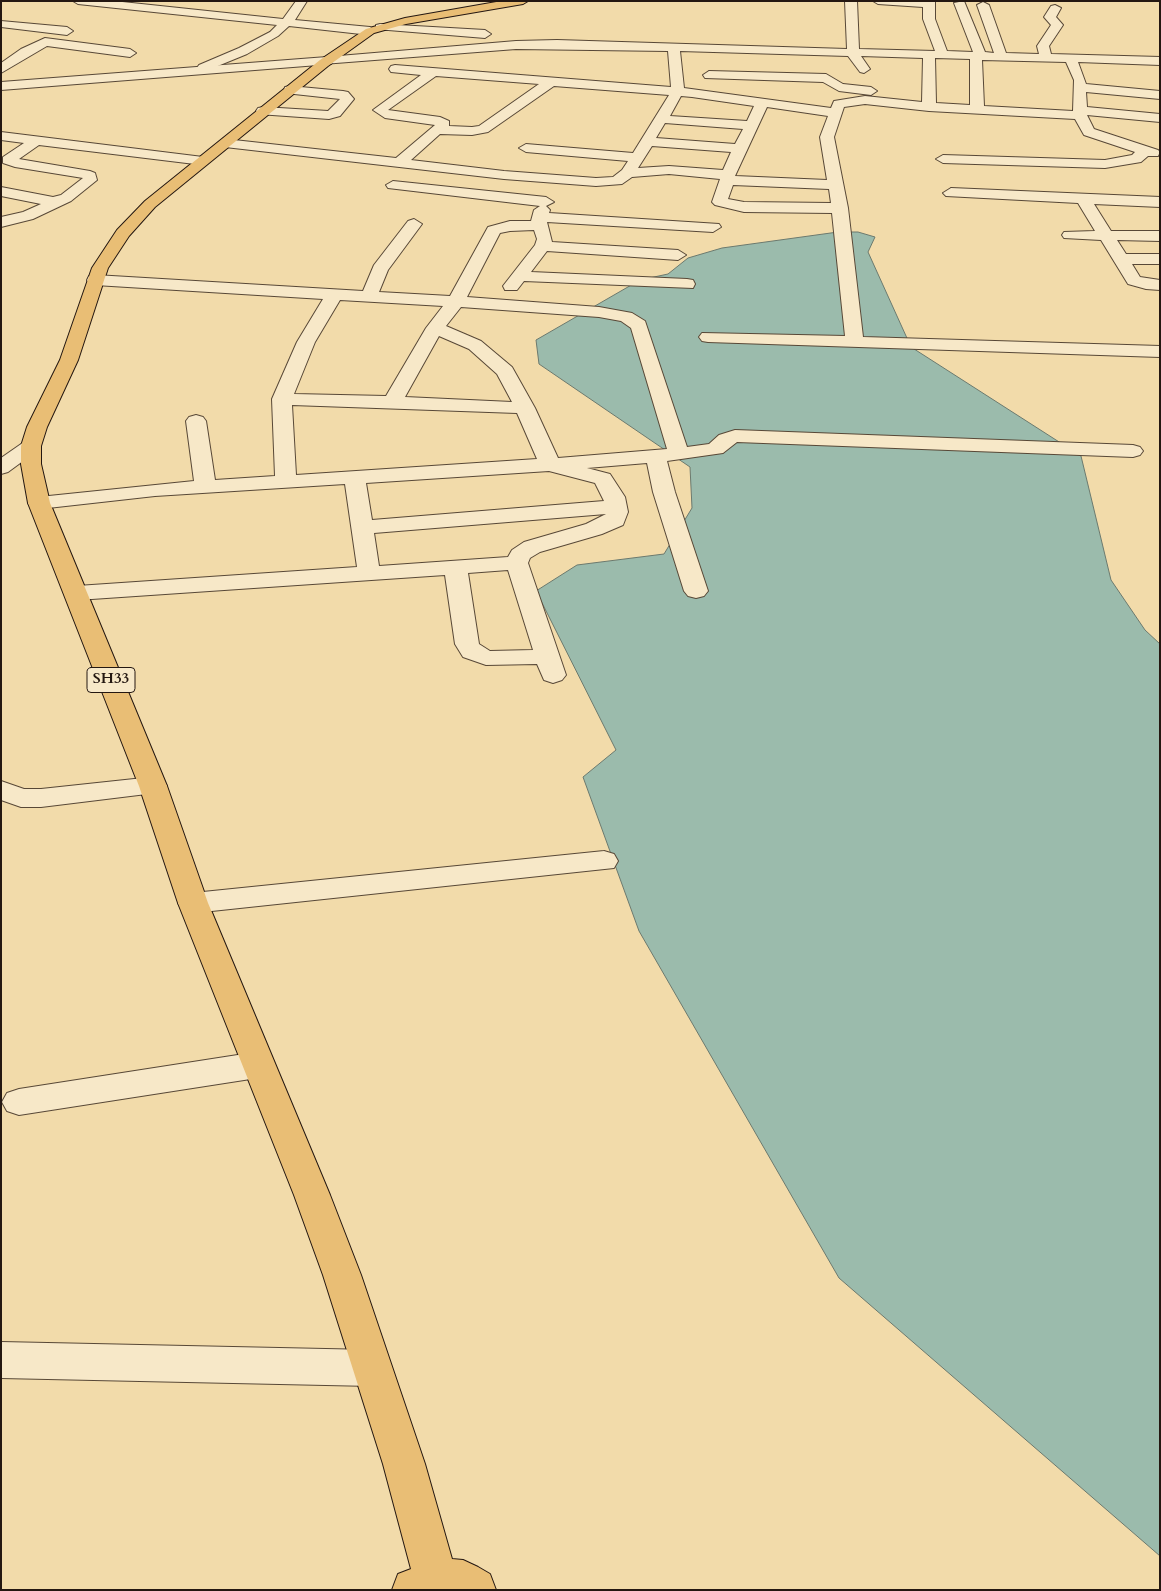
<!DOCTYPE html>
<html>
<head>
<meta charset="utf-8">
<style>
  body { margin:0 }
  #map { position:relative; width:1161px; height:1591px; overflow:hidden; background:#f2dbaa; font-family:Cardo,serif }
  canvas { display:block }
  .frame { position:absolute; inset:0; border:2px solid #241711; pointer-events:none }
</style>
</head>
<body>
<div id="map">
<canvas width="1161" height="1591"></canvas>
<div class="frame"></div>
</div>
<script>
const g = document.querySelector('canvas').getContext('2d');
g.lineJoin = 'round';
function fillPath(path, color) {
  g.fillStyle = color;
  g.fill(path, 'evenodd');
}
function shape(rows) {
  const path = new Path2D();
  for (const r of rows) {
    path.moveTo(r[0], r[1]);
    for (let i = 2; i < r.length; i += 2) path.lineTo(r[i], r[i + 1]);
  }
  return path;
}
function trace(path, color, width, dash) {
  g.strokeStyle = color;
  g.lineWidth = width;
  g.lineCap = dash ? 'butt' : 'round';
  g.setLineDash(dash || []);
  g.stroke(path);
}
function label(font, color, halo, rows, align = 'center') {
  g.font = font + ' Cardo,serif';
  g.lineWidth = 4;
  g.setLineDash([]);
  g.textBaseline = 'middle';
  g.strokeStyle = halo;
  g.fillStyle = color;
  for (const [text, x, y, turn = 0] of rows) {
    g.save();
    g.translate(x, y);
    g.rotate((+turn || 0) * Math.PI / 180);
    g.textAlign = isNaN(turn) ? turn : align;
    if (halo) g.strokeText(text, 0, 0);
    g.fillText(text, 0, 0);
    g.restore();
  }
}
const water = shape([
  [838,232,858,232,875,237,868,252,911,347,1081,456,1111,580,1145,630,1160,644,1160,1556,839,1278,639,931,583,777,616,750,536,591,577,565,664,554,692,508,690,467,539,364,536,340,640,280,668,274,688,258,722,248,838,232]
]);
fillPath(water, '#9bbbac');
trace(water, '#6b796e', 1);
const minor = shape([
  [73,1,113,1,283,19,296,1,307,1,295,20,370,27,376,31,370,35,289,26,278,36,247,54,203,72,199,71,197,68,199,65,239,48,270,32,277,25,78,4,73,1],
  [845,1,857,1,859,49,935,51,923,19,923,7,878,4,873,1,935,1,935,19,947,51,973,52,954,3,964,1,985,52,994,53,977,5,983,2,989,5,1006,53,1039,54,1037,46,1051,25,1044,17,1051,6,1055,5,1061,8,1056,17,1063,25,1049,46,1051,54,1160,57,1160,65,1078,62,1086,84,1160,91,1160,99,1086,92,1087,107,1160,114,1160,122,1087,115,1094,129,1158,150,1160,152,1158,156,1148,156,1141,162,1105,168,943,163,936,159,943,155,1105,160,1132,155,1135,152,1084,135,1075,119,929,111,865,104,844,107,834,137,848,208,863,337,1160,346,1160,357,708,342,702,341,699,337,702,333,845,336,832,213,744,212,715,205,712,202,720,179,669,174,632,177,622,184,596,186,504,179,225,147,218,143,225,139,396,158,435,125,385,118,373,110,421,75,391,72,389,69,391,66,395,65,671,87,668,51,516,49,323,64,321,61,323,58,327,57,516,41,557,40,847,49,845,1],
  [680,51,848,56,860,72,864,73,870,69,861,56,923,58,922,102,865,96,834,101,831,108,684,88,680,51],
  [935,58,970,59,970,105,936,103,935,58],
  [982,60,1066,62,1074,80,1073,111,984,106,982,60],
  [436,76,539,84,479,126,472,127,449,126,449,121,440,117,388,110,436,76],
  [554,86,669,95,633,153,526,144,519,148,526,152,628,161,622,170,613,177,596,178,504,171,411,160,440,134,472,135,488,132,554,86],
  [681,96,692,97,754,106,747,121,670,116,681,96],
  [767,107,828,116,820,137,827,180,735,176,767,107],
  [665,123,743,129,735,144,656,138,665,123],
  [652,146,731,152,723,170,669,166,638,168,652,146],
  [733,185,829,189,831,203,744,202,728,199,733,185],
  [1,21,67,27,73,31,67,35,1,27,1,21],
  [380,24,485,30,491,34,485,38,376,29,376,25,380,24],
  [45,38,130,49,136,53,130,57,47,46,1,73,1,63,21,49,45,38],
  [709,71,826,74,843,84,871,87,877,91,871,95,839,91,823,82,705,78,703,75,709,71],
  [290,86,343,91,348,92,354,99,340,116,329,119,258,114,256,111,258,108,263,107,328,111,340,99,285,93,284,90,285,87,290,86],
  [1,132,203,157,210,161,203,165,39,145,19,159,90,171,95,173,97,180,71,201,33,219,1,227,1,217,23,212,41,204,1,196,1,187,53,197,61,195,83,178,15,167,3,163,3,157,24,143,1,140,1,132],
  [393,181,546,197,554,202,546,206,550,210,549,213,719,224,721,227,713,232,547,222,552,242,678,250,686,255,678,260,547,251,531,272,687,279,693,280,695,284,693,288,524,281,517,290,505,290,503,286,535,245,537,239,534,230,510,231,500,233,467,297,599,307,632,313,645,321,687,447,709,444,719,435,735,430,1133,445,1140,447,1143,451,1140,455,1133,457,737,442,723,453,667,461,675,492,708,591,704,596,696,598,688,596,684,591,653,492,647,463,587,468,610,474,625,497,628,512,623,525,602,534,540,552,530,558,528,563,566,675,562,680,553,683,544,680,537,664,486,665,463,657,455,644,445,575,77,600,69,598,65,593,69,588,77,586,357,567,345,484,155,496,39,509,31,508,28,503,31,498,39,497,194,481,186,421,189,417,196,415,203,417,206,421,215,480,275,476,272,399,297,342,323,299,95,285,89,284,87,280,89,276,95,275,363,291,374,265,408,221,414,219,422,224,388,270,379,292,450,296,488,227,510,221,531,221,534,210,540,206,388,188,386,185,393,181],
  [340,300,443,306,426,328,386,396,294,394,315,342,340,300],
  [461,307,599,317,621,321,631,328,667,449,558,458,535,408,512,367,481,341,446,326,461,307],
  [439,336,469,349,497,374,512,402,405,397,439,336],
  [292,405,517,413,537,459,296,475,292,405],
  [549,471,595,483,604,501,372,520,366,483,549,471],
  [606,514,586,524,524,542,512,550,508,557,379,566,374,533,606,514],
  [508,570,533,650,490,651,479,644,468,573,508,570],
  [951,188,1160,197,1160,207,1094,204,1111,231,1160,231,1160,241,1117,240,1126,254,1160,254,1160,264,1132,264,1140,277,1160,280,1160,290,1146,289,1128,284,1101,240,1064,238,1062,235,1064,232,1095,231,1078,203,946,196,943,193,951,188],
  [31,440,38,442,41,446,38,450,8,472,1,474,1,458,24,442,31,440],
  [153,777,163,780,167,786,163,792,41,807,21,807,1,800,1,781,24,789,41,789,153,777],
  [604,851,614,854,618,861,614,868,193,913,182,910,178,903,182,896,193,893,604,851],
  [257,1052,269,1056,274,1065,269,1074,257,1078,19,1115,7,1111,2,1102,7,1093,19,1089,257,1052],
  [1,1342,372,1350,386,1355,392,1368,386,1381,372,1386,1,1378,1,1342]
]);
const tertiary = shape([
  [327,57,331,58,333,61,331,64,1,90,1,82,327,57]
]);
const primary = shape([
  [502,1,528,1,523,4,406,24,374,33,328,66,155,207,129,236,108,268,78,360,47,427,41,446,41,464,50,503,167,786,208,903,330,1195,361,1275,425,1464,452,1559,463,1560,478,1567,490,1574,496,1590,392,1590,398,1574,411,1569,383,1464,323,1275,294,1195,178,903,139,786,28,503,21,464,21,446,27,427,60,360,92,268,117,230,145,201,320,60,366,29,405,18,502,1]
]);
trace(minor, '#584837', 2);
trace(tertiary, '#584837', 2);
trace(primary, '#241711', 2);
fillPath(minor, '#f7e8c8');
fillPath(tertiary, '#f7e8c8');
fillPath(primary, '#e9be75');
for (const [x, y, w] of [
  [111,680,48]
]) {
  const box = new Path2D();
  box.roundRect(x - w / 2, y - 12.5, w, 25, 4);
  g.fillStyle = '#f7e8c8';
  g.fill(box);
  trace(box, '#241711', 1);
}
label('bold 15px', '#241711', null, [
  ["SH33",111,680]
]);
</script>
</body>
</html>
